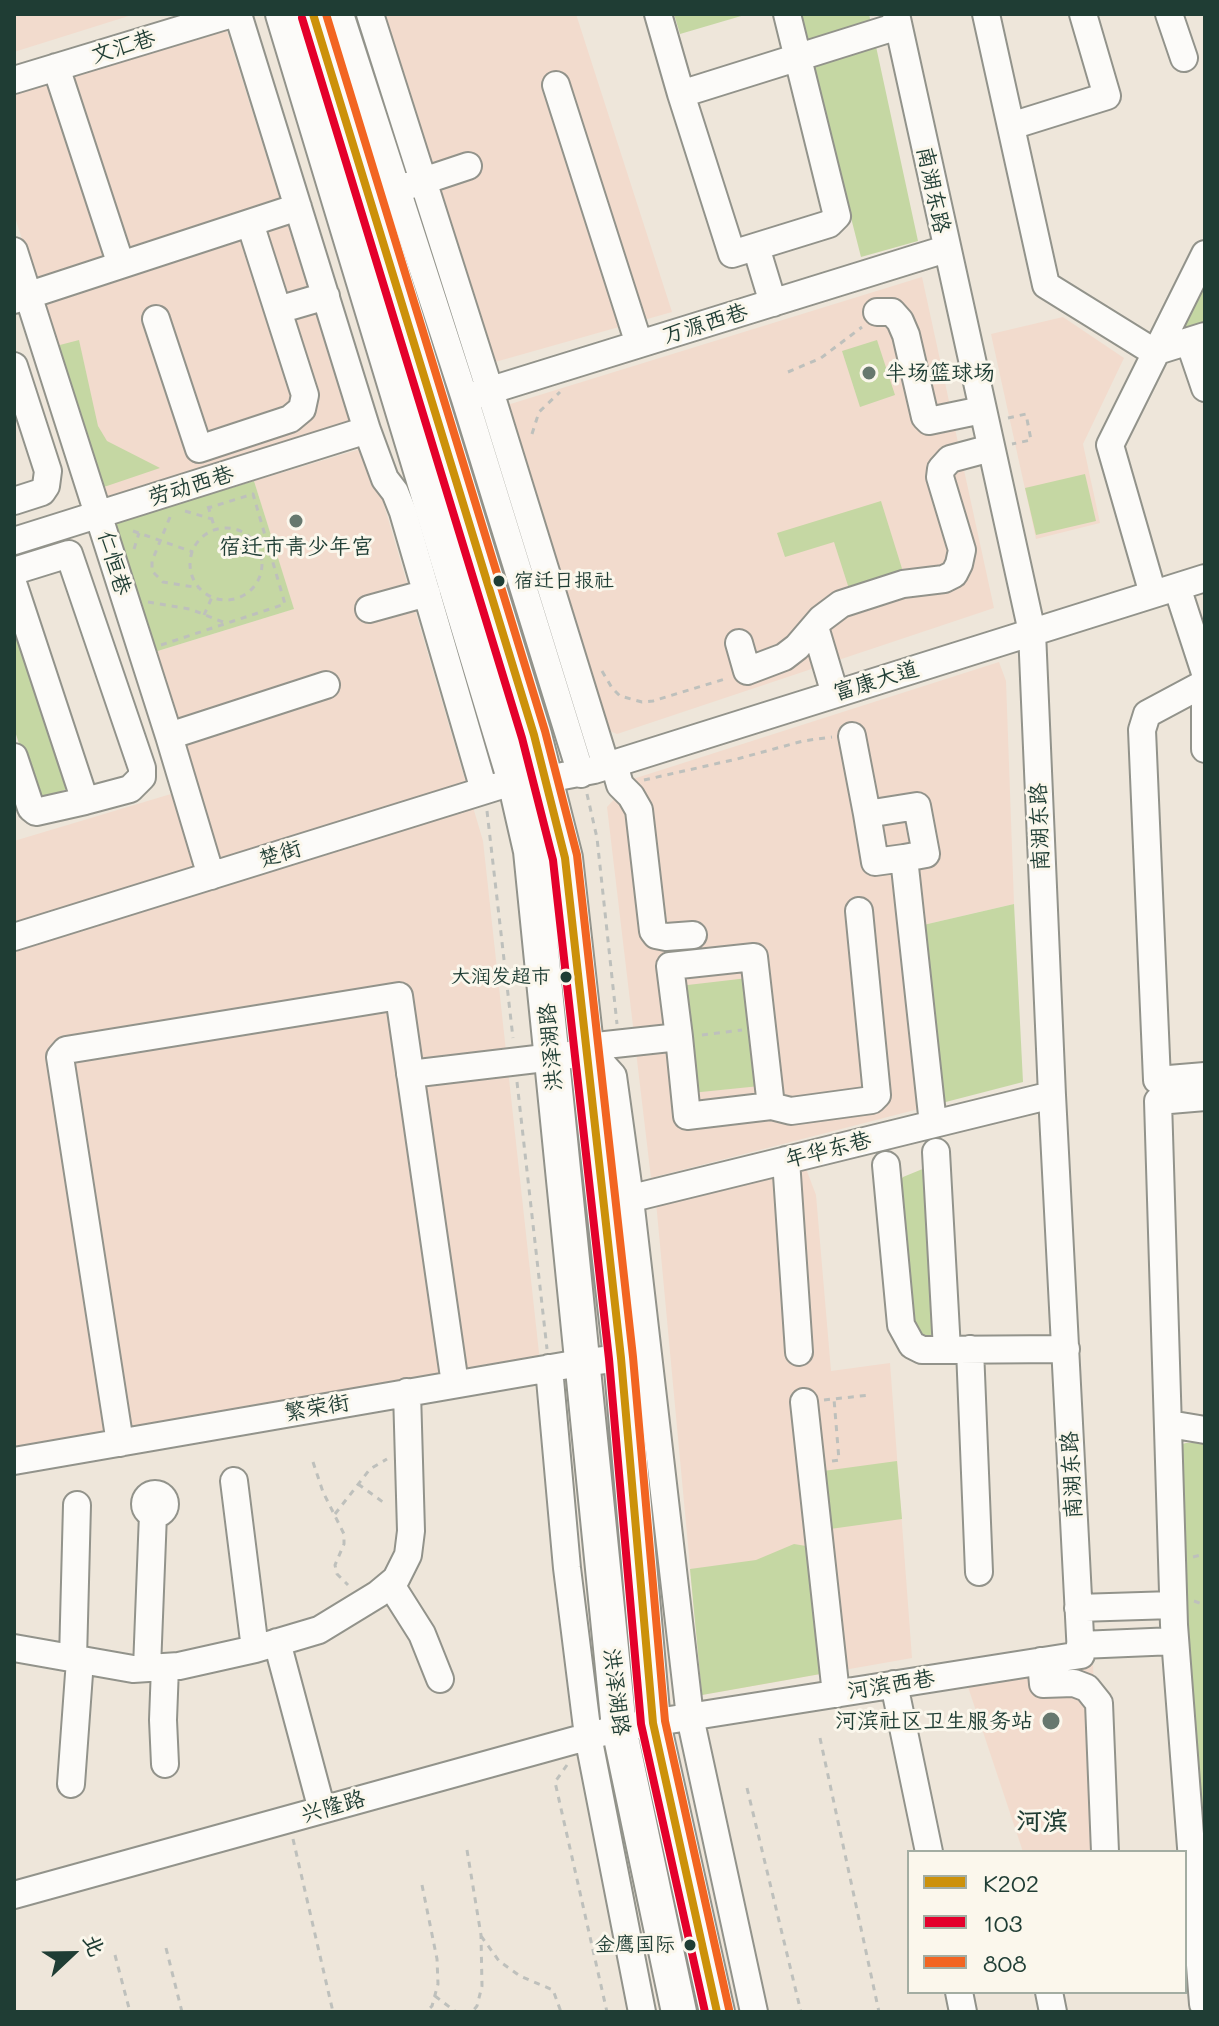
<!DOCTYPE html>
<html>
<head>
<meta charset="utf-8">
<style>
  body { margin:0 }
  #map { position:relative; width:1219px; height:2026px; overflow:hidden; background:#eee6da; font-family:Mali,"LXGW WenKai TC",sans-serif }
  canvas { display:block }
  .frame { position:absolute; inset:0; border:16px solid #1f3d34; pointer-events:none }
  .legend { position:absolute; left:907px; top:1850px; width:280px; height:144px; box-sizing:border-box; background:#fbf7ec; border:2px solid #a3ada2; margin:0; padding:10px 14px; list-style:none; font-size:24px; color:#1f3d34 }
  .legend li { display:flex; align-items:center; gap:16px; height:40px }
  .legend b { width:40px; border:2px solid #a3ada2 }
  .north { position:absolute; left:32px; top:1914px; width:80px; height:80px; -webkit-text-stroke:6px #fbf7ec; paint-order:stroke; rotate:68deg; font-size:22px; font-weight:700; line-height:32px; text-align:center; color:#1f3d34 }
  .north::after { content:''; display:block; margin:auto; width:28px; height:36px; background:#1f3d34; clip-path:polygon(50% 0,100% 100%,50% 72%,0 100%) }
</style>
</head>
<body>
<div id="map">
<canvas width="1219" height="2026"></canvas>
<div class="frame"></div>
<ul class="legend">
<li><b style="height:10px;background:#cc910a"></b>K202</li>
<li><b style="height:10px;background:#e4002b"></b>103</li>
<li><b style="height:10px;background:#f26522"></b>808</li>
</ul>
<div class="north">北</div>
</div>
<script>
const g = document.querySelector('canvas').getContext('2d');
g.lineJoin = 'round';
function fillPath(path, color) {
  g.fillStyle = color;
  g.fill(path, 'evenodd');
}
function shape(rows) {
  const path = new Path2D();
  for (const r of rows) {
    if (r.length === 3) {
      path.moveTo(r[0] + r[2], r[1]);
      path.arc(r[0], r[1], r[2], 0, 2 * Math.PI);
      continue;
    }
    path.moveTo(r[0], r[1]);
    for (let i = 2; i < r.length; i += 2) path.lineTo(r[i], r[i + 1]);
  }
  return path;
}
function trace(path, color, width, dash) {
  g.strokeStyle = color;
  g.lineWidth = width;
  g.lineCap = dash ? 'butt' : 'round';
  g.setLineDash(dash || []);
  g.stroke(path);
}
function label(font, color, halo, rows, align = 'center') {
  g.font = font + ' Mali,"LXGW WenKai TC",sans-serif';
  g.lineWidth = 6;
  g.setLineDash([]);
  g.textBaseline = 'middle';
  g.strokeStyle = halo;
  g.fillStyle = color;
  for (const [text, x, y, turn = 0] of rows) {
    g.save();
    g.translate(x, y);
    g.rotate((+turn || 0) * Math.PI / 180);
    g.textAlign = isNaN(turn) ? turn : align;
    if (halo) g.strokeText(text, 0, 0);
    g.fillText(text, 0, 0);
    g.restore();
  }
}
fillPath(shape([
  [14,14,135,14,14,52],
  [376,14,576,14,672,312,488,364],
  [225,25,350,422,105,500,14,214,14,89],
  [922,277,994,608,617,734,587,721,491,410],
  [1063,317,1124,358,1083,444,1100,523,1036,539,991,334],
  [367,447,483,841,540,1362,14,1456,14,841,191,788,148,654,293,609,254,481],
  [999,662,1006,681,1014,904,919,926,938,1104,651,1178,607,807,633,779],
  [805,1166,816,1195,831,1371,890,1363,912,1658,702,1695,656,1202],
  [1093,1665,1101,1852,1023,1852,968,1687]
]), '#f2dbcd');
fillPath(shape([
  [674,14,748,14,680,34],
  [799,14,869,14,918,241,861,257],
  [1205,286,1205,330,1187,332,1185,325],
  [79,340,98,426,107,441,160,468,101,488,56,346],
  [877,340,895,395,860,407,842,351],
  [1085,474,1096,521,1036,535,1025,488],
  [254,481,294,609,148,654,108,525],
  [881,501,904,575,850,592,834,542,785,557,777,533],
  [14,609,71,787,42,800,35,794,14,728],
  [1014,904,1023,1082,938,1104,919,926],
  [748,978,760,1086,691,1093,679,986],
  [925,1168,937,1333,927,1339,914,1335,897,1185,903,1177],
  [1186,1443,1205,1443,1205,1809,1198,1809,1179,1445],
  [897,1461,902,1519,823,1530,816,1472],
  [794,1544,806,1546,814,1553,826,1673,702,1695,690,1569,756,1560]
]), '#c5d7a3');
const minor = shape([
  [238,14,367,430,385,479,395,492,403,512,484,790],
  [340,14,465,399,581,774],
  [370,14,490,391,606,766],
  [658,14,681,94,898,26],
  [986,14,1046,285,1154,352,1205,336],
  [1169,14,1184,58],
  [56,67,121,265],
  [14,80,232,14],
  [556,85,639,344],
  [681,94,732,254,829,224,837,216,787,14],
  [1011,126,1107,96,1083,14],
  [408,186,468,166],
  [756,247,773,303],
  [14,251,169,736,211,876],
  [14,300,298,207],
  [278,310,326,296],
  [877,312,892,312,900,321,906,335,925,417,929,421,982,410],
  [156,319,199,449,290,419,302,409,305,395,250,223],
  [1189,341,1205,388],
  [14,366,48,471,46,486,42,492,14,501],
  [475,395,946,249],
  [14,541,367,430],
  [14,571,69,554,142,768,142,777,130,789,85,801],
  [14,586,85,801,36,812,31,808,14,757],
  [1177,587,1205,673],
  [1153,594,1110,445,1205,254],
  [369,609,427,593],
  [815,627,835,694],
  [739,643,747,671,784,657,797,647,821,619,841,604,903,584,944,579,954,574,959,564,962,550,940,477,941,469,950,459,991,448],
  [1205,683,1147,714,1142,730,1157,1080,1205,1076],
  [1205,704,1205,749],
  [169,736,326,685],
  [852,736,867,814],
  [614,764,620,785,631,796,639,810,653,931,656,935,666,937,693,935],
  [904,858,875,862,867,814,917,806,926,854,904,858,933,1124],
  [14,937,515,781,547,779,594,770,1205,578],
  [587,1047,613,1076,630,1199,690,1717,754,2012],
  [587,1047,679,1037,670,966,754,957,771,1106,687,1116,679,1037],
  [410,1074,587,1053],
  [1205,1097,1158,1101,1174,1625,1203,2004,1205,2005],
  [771,1106,791,1111,872,1100,877,1095,859,911],
  [936,1152,947,1350],
  [786,1160,799,1352],
  [886,1165,901,1325,912,1345,922,1350,1066,1349],
  [616,1202,1052,1095],
  [970,1349,979,1572],
  [549,1368,567,1568,588,1736,642,2012],
  [804,1402,836,1694],
  [1169,1424,1205,1430],
  [120,1443,60,1057,66,1050,399,996,455,1384],
  [14,1461,580,1363,621,1358],
  [234,1481,255,1649],
  [155,1504,10],
  [391,1585,422,1634,440,1679],
  [1078,1608,1173,1605],
  [277,1642,322,1810],
  [1080,1645,1175,1641],
  [14,1648,133,1669,179,1666,255,1649,319,1630,378,1594,396,1579,408,1555,411,1531,407,1392],
  [73,1659,77,1505],
  [1041,1661,1043,1684,1074,1683,1087,1688,1099,1703,1105,1852],
  [165,1667,163,1720,165,1764],
  [147,1668,153,1514],
  [894,1684,929,1852],
  [71,1784,80,1660],
  [14,1895,619,1728,1081,1655,1052,1095,1032,632,896,14],
  [959,1992,963,2012],
  [1049,1992,1053,2012]
]);
const major = shape([
  [283,14,515,781,531,851,619,1728,679,2012],
  [313,14,534,735,565,858,621,1358,653,1723,717,2012]
]);
trace(minor, '#92938b', 30);
trace(major, '#92938b', 38);
trace(shape([
  [788,372,821,358,862,327],
  [1008,418,1026,414,1031,440,1012,444],
  [532,434,539,412,560,392],
  [208,506,215,529],
  [185,511,212,519],
  [170,517,152,561,152,571,163,582,200,588],
  [226,564,36],
  [133,531,193,552],
  [134,549,139,533],
  [148,602,190,609,228,624],
  [204,615,212,597],
  [161,645,285,604,253,494,208,508],
  [602,671,612,688,620,696,642,702,653,701,728,678],
  [644,780,737,759,803,741,832,737],
  [587,794,597,838,617,1024],
  [487,811,513,1038],
  [702,1035,742,1030],
  [517,1082,547,1349],
  [824,1400,870,1395],
  [832,1461,839,1460,834,1399],
  [313,1462,323,1492,344,1534,344,1544,335,1565,337,1574,348,1585],
  [358,1484,387,1505],
  [335,1514,370,1469,387,1459],
  [1193,1557,1205,1554],
  [1194,1601,1205,1605],
  [820,1738,879,2012],
  [567,1765,555,1782,607,2012],
  [747,1788,801,2012],
  [293,1839,333,2012],
  [467,1850,481,1935,482,1986,477,2006,472,2012],
  [422,1885,437,1959,438,1984,432,2006,426,2012],
  [481,1936,499,1961,520,1976,553,1990,561,2012],
  [166,1948,182,2012],
  [115,1955,130,2012],
  [435,1996,456,2012]
]), '#bec0bc', 3, [6, 6]);
trace(minor, '#fcfbf9', 26);
trace(major, '#fcfbf9', 34);
trace(shape([
  [313,14,534,735,565,858,621,1358,653,1723,717,2012]
]), '#cc910a', 8);
trace(shape([
  [302,18,522,738,553,860,609,1359,641,1724,705,2012]
]), '#e4002b', 8);
trace(shape([
  [326,14,545,731,577,855,633,1357,665,1721,729,2009]
]), '#f26522', 8);
for (const [x, y, r, color] of [
  [869,373,8,"#67786e"],
  [296,521,8,"#67786e"],
  [499,581,7,"#1f3d34"],
  [566,977,7,"#1f3d34"],
  [1051,1721,10,"#67786e"],
  [690,1945,7,"#1f3d34"]
]) {
  const dot = new Path2D();
  dot.arc(x, y, r, 0, 2 * Math.PI);
  g.fillStyle = color;
  g.fill(dot);
  trace(dot, '#fbf7ec', 3);
}
label('20px', '#1f3d34', '#fbf7ec', [
  ["宿迁日报社",514,581,"left"],
  ["大润发超市",551,977],
  ["金鹰国际",675,1945]
], 'right');
label('22px', '#1f3d34', '#fbf7ec', [
  ["文汇巷",123,47,-17],
  ["南湖东路",933,190,78],
  ["万源西巷",705,324,-17],
  ["劳动西巷",191,486,-17],
  ["仁恒巷",114,563,73],
  ["富康大道",876,681,-17],
  ["南湖东路",1040,827,-92],
  ["楚街",280,854,-17],
  ["洪泽湖路",551,1047,-95],
  ["年华东巷",828,1150,-14],
  ["繁荣街",317,1408,-10],
  ["南湖东路",1072,1475,-93],
  ["河滨西巷",891,1685,-9],
  ["洪泽湖路",616,1692,83],
  ["兴隆路",333,1807,-16]
]);
label('22px', '#1f3d34', '#fbf7ec', [
  ["半场篮球场",885,373],
  ["宿迁市青少年宫",296,547,"center"],
  ["河滨社区卫生服务站",1033,1721,"right"]
], 'left');
label('bold 26px', '#1f3d34', '#fbf7ec', [
  ["河滨",1042,1822]
]);
</script>
</body>
</html>
